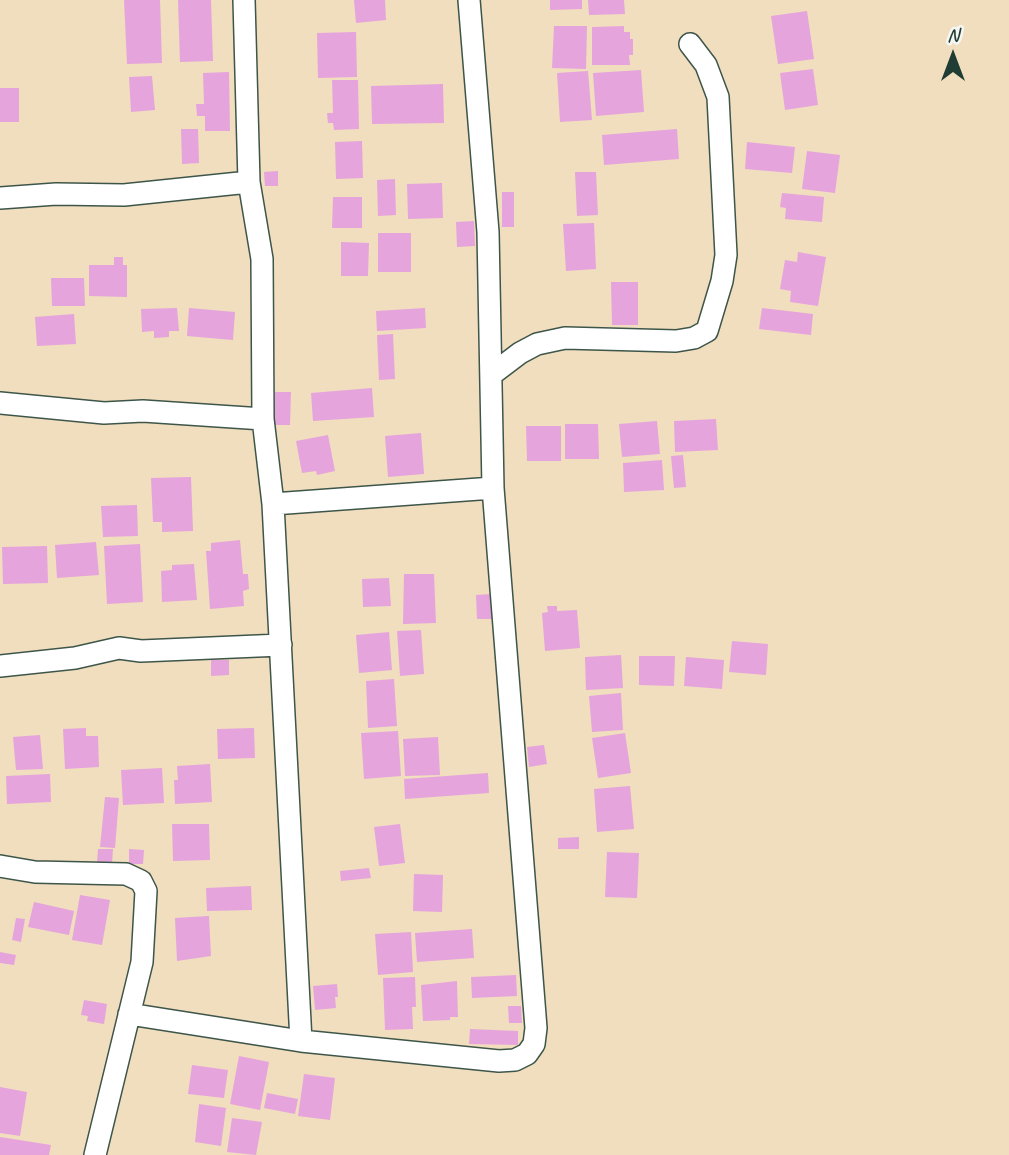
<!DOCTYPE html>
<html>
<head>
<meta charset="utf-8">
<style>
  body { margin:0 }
  #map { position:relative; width:1009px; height:1155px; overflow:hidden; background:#f0debf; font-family:Caveat,sans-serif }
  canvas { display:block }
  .north { position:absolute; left:918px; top:21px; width:70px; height:70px; -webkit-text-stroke:5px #f6f6f2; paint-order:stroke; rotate:0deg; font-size:19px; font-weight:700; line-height:28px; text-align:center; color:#1f3d34 }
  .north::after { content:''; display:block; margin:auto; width:24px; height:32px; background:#1f3d34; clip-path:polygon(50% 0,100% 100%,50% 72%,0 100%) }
</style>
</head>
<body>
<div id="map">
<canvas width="1009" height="1155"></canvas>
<div class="north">N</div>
</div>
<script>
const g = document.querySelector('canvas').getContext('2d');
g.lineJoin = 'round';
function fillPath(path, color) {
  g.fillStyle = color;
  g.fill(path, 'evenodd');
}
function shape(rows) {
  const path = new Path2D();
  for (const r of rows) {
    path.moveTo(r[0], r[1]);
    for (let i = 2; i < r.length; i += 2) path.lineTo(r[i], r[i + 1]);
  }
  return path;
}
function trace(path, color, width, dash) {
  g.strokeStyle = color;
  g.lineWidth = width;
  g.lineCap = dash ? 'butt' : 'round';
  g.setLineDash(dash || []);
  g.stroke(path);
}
fillPath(shape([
  [124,0,160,0,162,63,127,64],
  [178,0,211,0,213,61,180,62],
  [354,0,385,0,386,20,356,23],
  [550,0,582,0,582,9,550,10],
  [588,0,624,0,625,14,589,15],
  [807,11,814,59,778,64,771,16],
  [554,26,587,26,586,69,552,68],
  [624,26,624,32,630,32,630,39,633,39,633,55,629,55,630,65,592,65,592,27],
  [356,32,357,77,318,78,317,33],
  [813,69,818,105,785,110,780,73],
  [641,70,644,112,596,116,593,73],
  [588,71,592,120,560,122,557,73],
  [229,72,230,131,205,131,205,116,197,116,196,104,204,104,203,73],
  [152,76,155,110,131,112,129,77],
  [332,80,358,80,359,129,334,130,333,123,328,123,327,113,333,113],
  [443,84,444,123,372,124,371,86],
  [0,88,19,88,19,122,0,122],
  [181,129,198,129,199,163,182,164],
  [677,129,679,159,604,165,602,135],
  [362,141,363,178,336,179,335,142],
  [747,142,795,147,792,173,745,169],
  [807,151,840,155,835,193,802,189],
  [278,171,278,186,265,186,264,172],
  [575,172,596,172,598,215,577,216],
  [395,179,396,215,378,216,377,180],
  [442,183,443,218,408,219,407,184],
  [502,192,514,192,514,227,502,227],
  [782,193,824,197,822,222,785,219,786,208,780,207],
  [333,197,362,197,362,228,332,228],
  [474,221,475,246,457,247,456,222],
  [594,223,596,269,566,271,563,224],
  [378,233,411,233,411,272,378,272],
  [341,242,369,243,368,276,341,276],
  [798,252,826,257,818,306,790,302,791,291,780,289,785,260,797,262],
  [114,257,123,257,123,265,127,265,127,297,89,296,89,265,114,265],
  [51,278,84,278,85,306,52,306],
  [611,282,638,282,638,325,612,325],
  [177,308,179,331,169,331,169,337,154,338,154,331,142,332,141,309],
  [189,308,235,312,233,340,187,336],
  [425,308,426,328,377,331,376,311],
  [762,308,813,314,811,335,759,329],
  [74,314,76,344,37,346,35,317],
  [393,334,395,379,379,380,377,335],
  [372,388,374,417,313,421,311,393],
  [275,392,291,392,290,425,275,425],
  [716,419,718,450,675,452,674,421],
  [657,421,660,454,622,457,619,424],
  [565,424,598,424,599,459,565,459],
  [526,426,561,426,561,461,527,461],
  [421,433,424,474,388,477,385,436],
  [328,435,335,471,317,475,316,471,302,473,296,441],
  [683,455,686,487,674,488,671,456],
  [662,460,664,490,624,492,623,463],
  [191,477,193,531,162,532,162,522,153,522,151,478],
  [137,505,138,536,103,537,101,506],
  [240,540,243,574,248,574,249,589,243,591,244,606,210,609,206,551,211,551,211,543],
  [96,542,99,575,57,578,55,545],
  [140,544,143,602,107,604,104,546],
  [47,546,48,583,3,584,2,547],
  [194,564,197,600,162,602,161,571,172,570,172,565],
  [404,574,434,574,436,623,403,624],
  [389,578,391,606,363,607,362,579],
  [491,594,492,619,477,619,476,595],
  [547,606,557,606,557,611,577,610,580,648,545,651,542,613,548,612],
  [421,630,424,674,400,676,397,631],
  [389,632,392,670,359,673,356,635],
  [732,641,768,644,766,675,729,672],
  [621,655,623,688,586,690,585,657],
  [639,656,675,656,674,686,639,685],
  [686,657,724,660,722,689,684,686],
  [211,660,229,660,229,675,211,676],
  [394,679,397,726,368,728,366,681],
  [621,693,623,730,592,732,589,696],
  [86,728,86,736,98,736,99,767,65,769,63,729],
  [254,728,255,758,218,759,217,729],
  [398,731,401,776,364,779,361,733],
  [625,733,631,773,598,778,592,738],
  [40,735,43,769,16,770,13,737],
  [438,737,440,775,405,776,403,739],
  [544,745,547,764,529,767,527,747],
  [210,764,212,802,175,804,174,780,178,780,177,766],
  [162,768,164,803,123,805,121,770],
  [488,773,489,793,405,799,404,779],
  [50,774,51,802,7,804,6,776],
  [630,786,634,829,597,832,594,789],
  [105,797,119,798,115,848,100,847],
  [172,824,209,824,210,860,173,861],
  [400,824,405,863,379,866,374,827],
  [579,837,579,849,558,849,558,838],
  [98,849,113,849,112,864,97,863],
  [129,849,144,850,143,864,129,864],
  [607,852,639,853,637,898,605,897],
  [369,868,371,878,341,881,340,871],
  [414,874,443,875,442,912,413,911],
  [251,886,252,910,207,911,206,888],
  [80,895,110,900,102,945,72,940],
  [34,902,74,911,69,935,28,927],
  [209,916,211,956,177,961,175,918],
  [16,918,25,919,21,942,12,940],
  [472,929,474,958,417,962,415,933],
  [411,932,413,972,378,975,375,934],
  [0,952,16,955,14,965,0,963],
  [516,975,517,996,472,998,471,977],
  [415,977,416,1007,412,1007,413,1029,385,1030,383,978],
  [457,981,458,1017,450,1017,450,1020,423,1021,421,985],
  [337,984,338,997,335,997,336,1008,315,1010,313,986],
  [84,1000,107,1004,104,1024,87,1021,88,1016,81,1015],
  [508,1006,521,1006,522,1023,509,1023],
  [470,1029,518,1031,518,1045,469,1044],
  [239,1056,269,1062,260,1110,230,1104],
  [192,1065,228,1070,224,1098,188,1094],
  [304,1074,335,1078,330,1120,298,1116],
  [0,1087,27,1092,20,1136,0,1133],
  [267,1093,298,1099,295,1114,264,1108],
  [199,1104,226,1108,221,1146,195,1142],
  [232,1118,262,1122,256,1155,227,1152],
  [0,1137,51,1145,49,1155,0,1155]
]), '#e5a4dc');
const street = shape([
  [244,0,249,182,262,259,263,419,273,504,301,1041],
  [0,198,56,194,124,195,249,182],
  [491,375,520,353,537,344,565,338,676,341,694,338,707,331,722,281,726,255,718,97,706,65,690,44],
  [0,403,104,413,143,411,263,419],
  [273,504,493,488],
  [0,666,75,658,119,648,141,651,281,645],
  [0,866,35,872,126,874,141,881,146,891,142,962,95,1155],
  [129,1014,301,1041,499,1061,515,1060,527,1054,534,1044,536,1028,493,488,488,232,469,0]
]);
trace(street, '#3e5549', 24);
trace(street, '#fff', 21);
</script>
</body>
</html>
